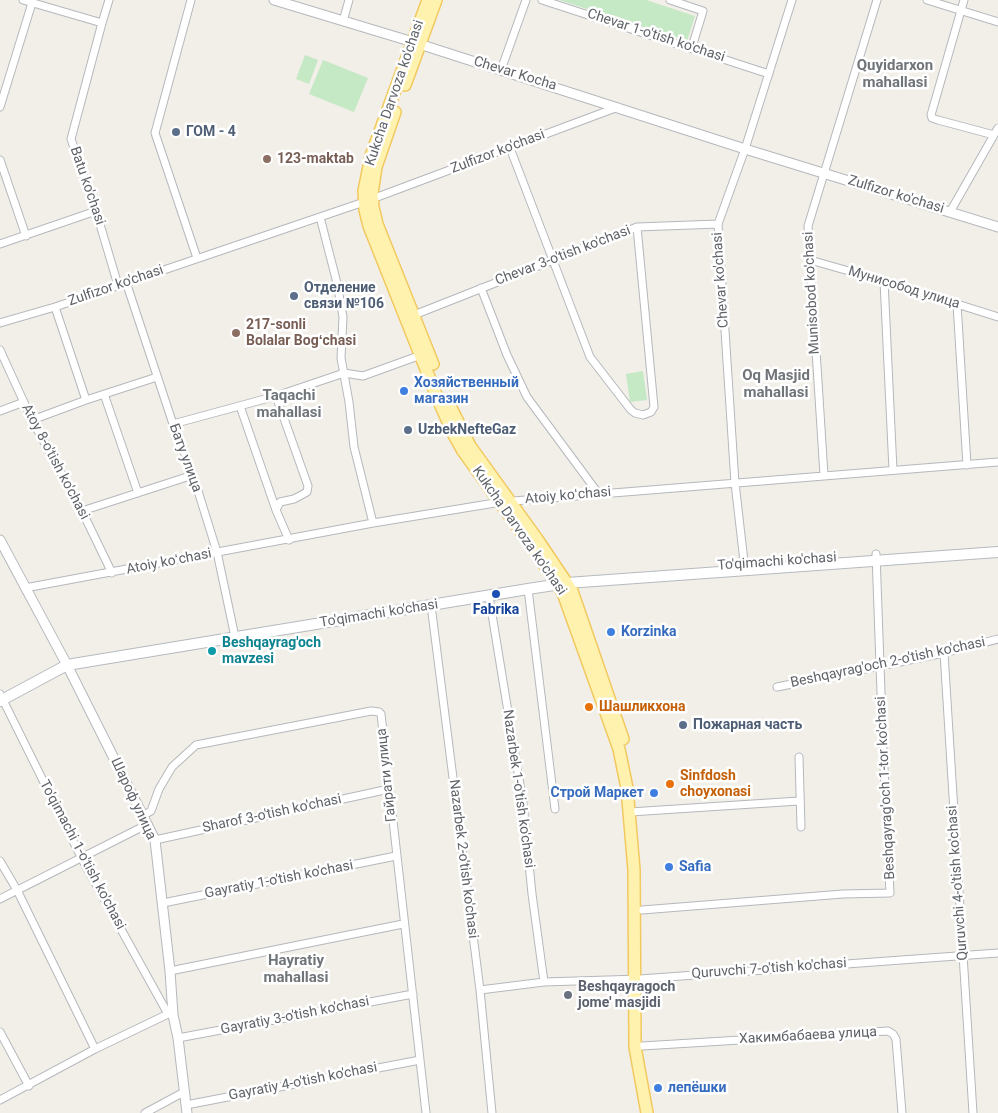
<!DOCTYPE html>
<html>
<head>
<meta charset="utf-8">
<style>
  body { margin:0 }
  canvas { display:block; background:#f1efe8 }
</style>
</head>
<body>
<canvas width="998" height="1113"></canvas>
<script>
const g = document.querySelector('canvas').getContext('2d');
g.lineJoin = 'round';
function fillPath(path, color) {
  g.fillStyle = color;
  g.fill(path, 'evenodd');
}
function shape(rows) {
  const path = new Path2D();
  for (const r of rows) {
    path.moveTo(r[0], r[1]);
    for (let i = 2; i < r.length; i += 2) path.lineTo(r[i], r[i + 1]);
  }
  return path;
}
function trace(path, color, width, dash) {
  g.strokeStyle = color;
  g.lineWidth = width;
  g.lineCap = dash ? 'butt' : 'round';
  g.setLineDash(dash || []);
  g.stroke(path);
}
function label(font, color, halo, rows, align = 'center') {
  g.font = font + ' Roboto,sans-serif';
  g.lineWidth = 5;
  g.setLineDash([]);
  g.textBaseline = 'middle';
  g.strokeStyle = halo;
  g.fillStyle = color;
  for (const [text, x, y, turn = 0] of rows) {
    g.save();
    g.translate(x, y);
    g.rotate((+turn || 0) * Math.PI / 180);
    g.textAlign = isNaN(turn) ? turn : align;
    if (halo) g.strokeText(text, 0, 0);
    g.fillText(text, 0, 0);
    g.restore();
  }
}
fillPath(shape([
  [559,0,646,0,695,16,687,41],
  [305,55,318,60,309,84,296,79],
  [323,60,368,78,354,112,309,94],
  [643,371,647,400,630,402,626,374]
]), '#c5e8c5');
const minor = shape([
  [23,0,102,23],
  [109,0,102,23,71,139,96,211,118,285],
  [191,0,155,133,197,258],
  [542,0,769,74],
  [670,0,703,11,692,47],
  [927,0,998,22],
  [964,0,931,115,932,118,938,120,994,135],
  [343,21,349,0],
  [501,70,526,0],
  [0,107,32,3],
  [510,148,590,357,631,410,635,413,643,415,651,412,654,407,637,227],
  [0,160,26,236],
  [950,212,998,128],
  [320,217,337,283,343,317,341,358,349,402,354,447,373,523],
  [0,244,96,211],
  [810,260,884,281,998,317],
  [884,281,893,470],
  [126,282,173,424,193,475,217,552,235,637],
  [481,288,507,355,527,397,598,493],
  [957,304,967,465],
  [55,307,86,400],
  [414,315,637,227,718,224],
  [0,323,55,307,364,202,618,107],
  [0,350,32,420,82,511,112,573],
  [104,394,138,493],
  [276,396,308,486,307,492,294,499,280,502,276,510],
  [240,406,276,510,289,540],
  [0,411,24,402],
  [32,420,86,400,157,377],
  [173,424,276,396,344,373,363,376,421,355],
  [824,475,808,226,877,0],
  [82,511,193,475],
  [745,570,735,483,718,224,745,149,792,0],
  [25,588,373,523,501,502,998,462],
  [528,589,555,809],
  [489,596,523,803,532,894,544,982],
  [431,605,480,990,492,1113],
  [944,653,973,1113],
  [777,687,944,653,998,639],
  [0,694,82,859,168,1014],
  [799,757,801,827],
  [630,812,799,801],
  [144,815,151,811,159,789,172,767,196,745,371,711,379,712,381,714,426,1113],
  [155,840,389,789],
  [0,861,17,890,95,1049],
  [0,899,148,824],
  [163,903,396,856],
  [642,910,843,894,890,893,883,748,876,554],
  [170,971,403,924],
  [480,990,544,982,640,979,998,953],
  [0,1032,29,1086],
  [178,1038,413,994],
  [642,1046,888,1031,893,1034,896,1039,902,1113],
  [0,1100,95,1049,168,1014,171,1014],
  [186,1105,420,1060],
  [145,1113,184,1092]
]);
const tertiary = shape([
  [274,0,413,42,745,149,998,227],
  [0,540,67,665,155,840,170,971,173,1015,178,1038,187,1113]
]);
const secondary = shape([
  [0,701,67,665,528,589,567,583,998,552]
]);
const primary = shape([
  [428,0,371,156,364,191,365,210,369,226,437,397,453,433,463,451,540,558,563,593,619,749,627,788,634,870,635,1047,647,1113],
  [405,85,436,0],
  [395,112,376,167,372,194,373,207,377,224,433,364],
  [449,404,470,446,537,539,572,591,623,739]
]);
trace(minor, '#b5b8bc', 9);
trace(tertiary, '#b5b8bc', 11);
trace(secondary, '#b6babf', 12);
trace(primary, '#f2c960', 14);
trace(minor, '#fff', 7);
trace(tertiary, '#fff', 9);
trace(secondary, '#fff', 10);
trace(primary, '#fff2af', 11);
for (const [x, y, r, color] of [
  [176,132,5,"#5c6f8a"],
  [267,159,5,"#8d6e63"],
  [294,296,5,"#5c6f8a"],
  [236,333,5,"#8d6e63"],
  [404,391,5,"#3f7fe0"],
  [408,430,5,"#5c6f8a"],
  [496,594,5,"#1a4fb4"],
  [611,632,5,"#3f7fe0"],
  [212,651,5,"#0f9aa8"],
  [589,707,5,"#e8710a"],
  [683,725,5,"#5c6f8a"],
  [670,784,5,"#e8710a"],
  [654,793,5,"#3f7fe0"],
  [669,867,5,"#3f7fe0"],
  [568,995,5,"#6b7280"],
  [658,1088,5,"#3f7fe0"]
]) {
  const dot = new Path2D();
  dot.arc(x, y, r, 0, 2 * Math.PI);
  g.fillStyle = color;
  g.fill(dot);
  trace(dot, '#fff', 2);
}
label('14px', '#5f6368', '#fff', [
  ["Chevar 1-o'tish ko'chasi",656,36,18],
  ["Chevar Kocha",515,74,17],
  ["Kukcha Darvoza ko'chasi",395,93,-71],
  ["Zulfizor ko'chasi",498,152,-21],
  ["Batu ko'chasi",87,186,71],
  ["Zulfizor ko'chasi",896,195,17],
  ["Chevar 3-o'tish ko'chasi",563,256,-21],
  ["Chevar ko'chasi",721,280,-94],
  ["Zulfizor ko'chasi",116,286,-19],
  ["Мунисобод улица",904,288,17],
  ["Munisobod ko'chasi",812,293,-93],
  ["Бату улица",185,458,70],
  ["Atoy 8-o'tish ko'chasi",55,462,62],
  ["Atoiy koʻchasi",568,496,-5],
  ["Kukcha Darvoza ko'chasi",519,531,55],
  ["Atoiy koʻchasi",169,562,-11],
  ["To'qimachi ko'chasi",777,562,-4],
  ["To'qimachi ko'chasi",379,614,-9],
  ["Beshqayrag'och 2-o'tish ko'chasi",888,663,-12],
  ["Гайрати улица",387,775,-96],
  ["Beshqayrag'och 1-tor ko'chasi",886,788,-93],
  ["Nazarbek 1-o'tish ko'chasi",518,789,82],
  ["Шароф улица",133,799,65],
  ["Sharof 3-o'tish ko'chasi",272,814,-12],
  ["To'qimachi 1-o'tish ko'chasi",82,855,62],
  ["Nazarbek 2-o'tish ko'chasi",463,859,83],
  ["Gayratiy 1-o'tish ko'chasi",279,880,-11],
  ["Quruvchi 4-o'tish ko'chasi",958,883,-94],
  ["Quruvchi 7-o'tish ko'chasi",769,969,-4],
  ["Gayratiy 3-o'tish ko'chasi",295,1016,-11],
  ["Хакимбабаева улица",808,1036,-3],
  ["Gayratiy 4-o'tish ko'chasi",303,1082,-11]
]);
label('bold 14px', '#4e5e75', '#fff', [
  ["ГОМ - 4",186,132],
  ["Отделение",304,288],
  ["связи №106",304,304],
  ["UzbekNefteGaz",418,430],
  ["Пожарная часть",693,725]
], 'left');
label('bold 14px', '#785e54', '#fff', [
  ["123-maktab",277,159],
  ["217-sonli",246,325],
  ["Bolalar Bogʻchasi",246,341]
], 'left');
label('bold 14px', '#366cbe', '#fff', [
  ["Хозяйственный",414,383],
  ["магазин",414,399],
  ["Korzinka",621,632],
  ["Строй Маркет",644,793,"right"],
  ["Safia",679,867],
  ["лепёшки",668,1088]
], 'left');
label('bold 14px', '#164399', '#fff', [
  ["Fabrika",496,610]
]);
label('bold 14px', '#0d838f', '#fff', [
  ["Beshqayrag'och",222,643],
  ["mavzesi",222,659]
], 'left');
label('bold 14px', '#c56008', '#fff', [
  ["Шашликхона",599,707],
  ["Sinfdosh",680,776],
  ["choyxonasi",680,792]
], 'left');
label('bold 14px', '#5b616d', '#fff', [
  ["Beshqayragoch",578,987],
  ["jome' masjidi",578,1003]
], 'left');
label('bold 15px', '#70757a', '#fff', [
  ["Quyidarxon",895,66],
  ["mahallasi",895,83],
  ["Oq Masjid",776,376],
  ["mahallasi",776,393],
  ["Taqachi",289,396],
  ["mahallasi",289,413],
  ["Hayratiy",296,961],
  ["mahallasi",296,978]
]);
</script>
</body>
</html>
